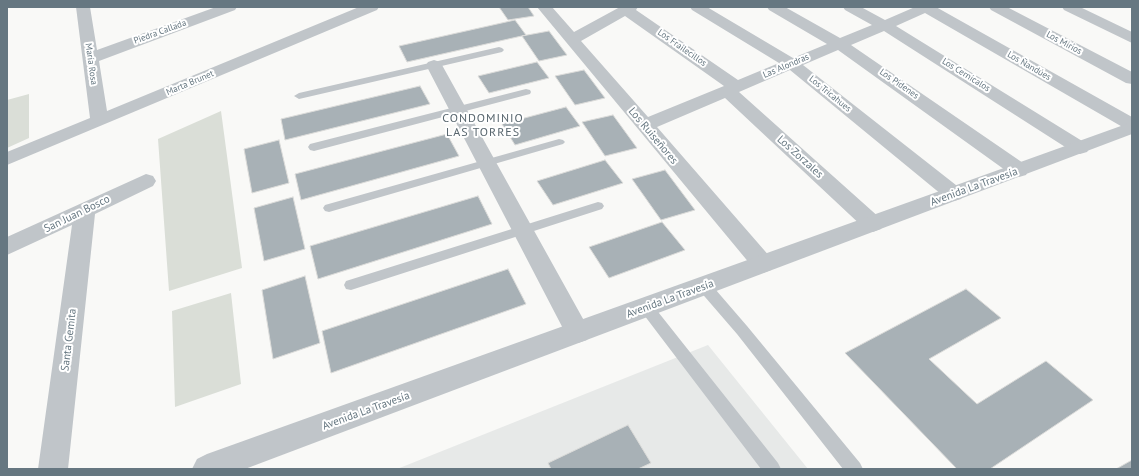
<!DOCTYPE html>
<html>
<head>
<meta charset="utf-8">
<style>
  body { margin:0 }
  #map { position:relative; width:1139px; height:476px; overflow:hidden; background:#f9f9f7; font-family:"PT Sans",sans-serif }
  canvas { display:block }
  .frame { position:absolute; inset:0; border:8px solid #667781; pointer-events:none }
</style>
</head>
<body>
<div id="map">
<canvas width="1139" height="476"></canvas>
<div class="frame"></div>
</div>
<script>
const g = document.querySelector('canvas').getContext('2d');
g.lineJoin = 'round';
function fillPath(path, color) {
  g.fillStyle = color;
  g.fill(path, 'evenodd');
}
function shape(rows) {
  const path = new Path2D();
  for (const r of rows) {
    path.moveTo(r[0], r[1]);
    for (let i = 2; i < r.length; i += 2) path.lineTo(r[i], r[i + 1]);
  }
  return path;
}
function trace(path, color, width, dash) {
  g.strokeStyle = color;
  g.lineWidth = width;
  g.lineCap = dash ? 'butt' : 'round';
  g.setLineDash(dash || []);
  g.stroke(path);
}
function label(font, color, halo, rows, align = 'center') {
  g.font = font + ' "PT Sans",sans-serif';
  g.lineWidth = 4;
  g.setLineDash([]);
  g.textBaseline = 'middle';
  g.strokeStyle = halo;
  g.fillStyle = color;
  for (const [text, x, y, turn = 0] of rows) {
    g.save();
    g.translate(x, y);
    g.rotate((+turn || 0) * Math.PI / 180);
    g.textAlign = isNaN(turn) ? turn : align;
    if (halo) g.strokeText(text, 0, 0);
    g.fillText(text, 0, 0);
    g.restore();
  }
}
fillPath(shape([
  [708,345,808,469,397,469]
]), '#e7e9e8');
fillPath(shape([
  [29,94,29,138,7,148,7,100],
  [221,111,242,268,169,291,158,139],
  [231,293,241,384,175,407,172,311]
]), '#daded7');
const building = shape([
  [499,7,528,7,534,16,508,20,499,7],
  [515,20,526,35,407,62,399,46,515,20],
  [549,31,567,55,539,61,522,36,549,31],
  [537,62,549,78,489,93,478,76,537,62],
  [584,70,605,98,575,105,555,76,584,70],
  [420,86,430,104,285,140,281,119,420,86],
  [566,107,580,126,515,145,502,124,566,107],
  [613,115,637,148,605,156,582,122,613,115],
  [447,134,459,156,301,200,295,174,447,134],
  [279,140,289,183,252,193,244,149,279,140],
  [605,160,623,183,553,205,537,181,605,160],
  [665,170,695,210,661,220,632,179,665,170],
  [478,196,492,224,318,279,310,246,478,196],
  [293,197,305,249,264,261,254,208,293,197],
  [662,222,685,250,609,278,589,247,662,222],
  [508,269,526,304,331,373,322,331,508,269],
  [305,276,320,343,273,359,262,290,305,276],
  [966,289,1001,318,929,359,977,404,1046,361,1093,400,990,469,957,469,845,353,966,289],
  [628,425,651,463,638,469,551,469,548,463,628,425],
  [1132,460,1132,469,1116,469,1132,460]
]);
fillPath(building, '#a8b1b6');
trace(building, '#dbdbd9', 1);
fillPath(shape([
  [499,47,502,48,504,50,502,52,299,99,294,96,299,93,499,47],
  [526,89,530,90,531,92,530,94,314,151,310,150,308,147,310,144,526,89],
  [559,139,563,140,565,142,563,144,329,212,325,211,323,208,325,205,559,139],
  [598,202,602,203,604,206,602,209,351,290,346,289,344,285,346,281,598,202],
  [704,281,709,282,747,326,860,463,863,469,843,469,737,334,699,290,697,286,699,282,704,281],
  [646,301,651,303,778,463,781,469,761,469,641,311,639,307,641,303,646,301]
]), '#c0c5c9');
fillPath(shape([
  [76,7,90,7,97,50,216,7,237,7,235,10,99,61,107,111,359,7,379,7,377,10,7,165,7,152,90,118,76,7],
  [537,7,552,7,574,32,620,7,638,7,636,10,738,80,779,63,692,10,690,7,707,7,793,58,827,44,769,10,767,7,785,7,840,38,872,25,845,10,843,7,861,7,885,20,915,7,936,7,1132,117,1132,131,1126,129,925,13,896,26,1087,144,1090,148,1087,152,1080,154,1073,152,884,31,851,45,1026,165,1029,170,1026,175,1019,177,1012,175,838,50,803,65,961,189,964,194,961,199,954,201,947,199,790,70,739,92,881,219,884,224,881,229,873,232,865,229,725,98,657,127,771,258,774,264,771,270,763,273,755,270,537,7],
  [625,16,724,86,648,117,581,41,625,16],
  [989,7,1007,7,1132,72,1132,84,1126,83,991,10,989,7],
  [1062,7,1080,7,1132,32,1132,43,1064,10,1062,7],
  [434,60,440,62,442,65,587,326,591,333,587,340,578,343,569,340,426,65,428,62,434,60],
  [146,174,153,176,156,181,153,186,95,214,68,469,38,469,72,225,7,255,7,237,146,174]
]), '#c0c5c9');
fillPath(shape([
  [1132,122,1132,134,245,469,192,469,197,459,207,454,1132,122]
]), '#c0c5c9');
label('9px', '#667781', '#fff', [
  ["Piedra Callada",160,32,-20],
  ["Los Mirios",1064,43,28],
  ["Los Frailecillos",682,48,35],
  ["María Rosa",91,64,82],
  ["Las Alondras",786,66,-23],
  ["Los Ñandúes",1029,66,30],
  ["Los Cernícalos",966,75,32],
  ["Marta Brunet",190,83,-23],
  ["Los Pidenes",899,84,35],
  ["Los Tricahues",830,94,39]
]);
label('11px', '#667781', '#fff', [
  ["Los Ruiseñores",653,136,50],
  ["Los Zorzales",800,157,42],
  ["Avenida La Travesía",974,187,-20],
  ["San Juan Bosco",77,214,-26],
  ["Avenida La Travesía",670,299,-20],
  ["Santa Gemita",69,340,-83],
  ["Avenida La Travesía",366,411,-20]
]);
g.letterSpacing = '1px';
label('12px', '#57656d', '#fff', [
  ["CONDOMINIO",483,119],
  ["LAS TORRES",483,133]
]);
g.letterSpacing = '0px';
</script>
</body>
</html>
